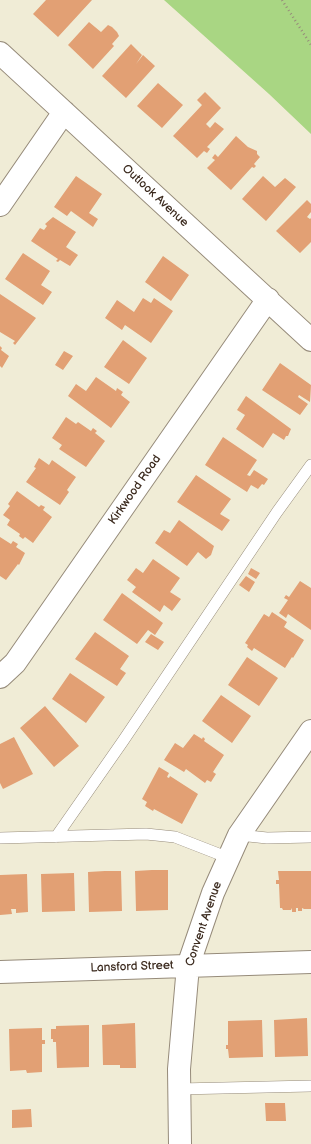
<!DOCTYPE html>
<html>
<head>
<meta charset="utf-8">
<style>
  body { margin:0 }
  canvas { display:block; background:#f0ecd6 }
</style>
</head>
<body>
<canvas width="311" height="1144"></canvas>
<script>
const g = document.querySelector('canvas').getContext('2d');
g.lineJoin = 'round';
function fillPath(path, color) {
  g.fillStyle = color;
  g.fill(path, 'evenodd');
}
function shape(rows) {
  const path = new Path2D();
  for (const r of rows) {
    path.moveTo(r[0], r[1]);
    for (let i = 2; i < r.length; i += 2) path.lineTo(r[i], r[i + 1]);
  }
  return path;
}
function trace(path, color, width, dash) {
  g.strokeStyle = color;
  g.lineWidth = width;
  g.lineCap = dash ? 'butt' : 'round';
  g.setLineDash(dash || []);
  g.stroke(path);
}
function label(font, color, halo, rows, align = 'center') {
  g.font = font + ' "Balsamiq Sans",sans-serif';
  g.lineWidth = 3;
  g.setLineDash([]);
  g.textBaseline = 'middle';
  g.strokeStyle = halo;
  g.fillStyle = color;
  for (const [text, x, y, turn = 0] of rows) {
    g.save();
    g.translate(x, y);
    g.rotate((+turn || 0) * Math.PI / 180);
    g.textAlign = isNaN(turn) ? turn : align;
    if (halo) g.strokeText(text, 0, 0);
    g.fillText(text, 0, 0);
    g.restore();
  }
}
fillPath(shape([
  [164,0,311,0,311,134,269,94]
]), '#a9d683');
fillPath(shape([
  [46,0,92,0,58,37,33,14],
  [89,22,101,32,108,25,112,27,117,32,119,36,112,44,114,46,93,69,68,45],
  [131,44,142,55,136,64,143,55,155,66,126,98,102,76],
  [158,83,183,105,162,128,137,106],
  [205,92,221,108,206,124,210,128,215,122,224,129,207,147,210,149,207,153,204,151,197,158,173,136,202,105,197,100],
  [236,136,248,147,257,151,257,154,260,157,254,164,256,166,254,168,252,167,231,190,207,168,215,160,212,158,215,154,218,157],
  [76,176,102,194,89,213,98,219,93,227,71,211,67,216,54,207],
  [263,176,275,187,285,178,296,187,266,221,242,199],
  [307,200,311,204,311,212,307,217,310,219,311,218,311,242,300,253,276,231],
  [53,217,76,232,66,247,78,255,70,266,60,260,58,262,56,261,58,259,31,241,40,228,44,230,47,226,45,224],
  [23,253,50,271,41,285,52,292,43,305,5,279],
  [163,256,189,275,171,301,145,282],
  [0,294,36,318,15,345,13,343,15,341,0,332],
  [143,298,151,303,154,298,173,311,151,343,125,325,122,330,105,318,117,300,134,312],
  [123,340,147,358,129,384,104,367],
  [0,346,2,348,1,350,9,356,2,368,0,366],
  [64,351,73,356,63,370,55,365],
  [280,363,311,385,310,402,299,395,298,397,308,404,300,415,262,390],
  [96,377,116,391,117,388,123,392,121,395,130,402,111,428,68,396,76,384,86,391],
  [246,396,291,429,288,436,286,436,284,440,273,433,263,448,236,429,245,415,237,410],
  [66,417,76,424,78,422,91,431,93,428,97,431,95,433,105,441,86,467,59,449,62,445,52,438],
  [223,437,257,460,247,475,250,476,254,470,268,479,264,485,262,484,258,489,251,485,247,492,205,465],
  [39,458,49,465,52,460,76,477,67,490,69,492,60,505,26,482,36,468,34,467],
  [196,475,231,499,220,514,230,520,222,531,177,502],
  [17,491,39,507,41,505,45,507,43,510,52,517,33,543,25,537,23,539,19,536,20,534,7,525,10,520,3,515,10,506,8,504],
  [179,520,214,546,211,555,206,559,198,552,187,566,155,543,164,530,170,533],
  [0,537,11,544,13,541,18,544,16,547,25,553,19,565,18,564,6,580,0,576],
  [153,559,180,578,170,592,181,599,172,611,164,605,160,612,132,592,136,587,127,580,136,568,143,573],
  [251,568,260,573,256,579,248,574],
  [246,576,255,582,249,592,239,585],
  [300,581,311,588,311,630,288,614,286,618,279,613,288,600,284,598,286,595,289,597],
  [122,593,163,623,155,635,148,630,137,644,103,620],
  [272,612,287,622,284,627,304,640,293,658,292,657,285,668,254,648,252,651,247,647,248,645,245,643,264,614,269,617],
  [95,632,129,656,120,669,126,673,117,686,75,659],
  [151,634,164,642,158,650,145,642],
  [247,657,278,678,259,706,228,685],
  [70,673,105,697,86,723,52,699],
  [221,695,251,716,232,743,202,721],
  [45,706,79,746,54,767,20,728],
  [194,734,202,739,203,737,205,739,204,741,224,755,213,772,216,774,211,782,207,780,205,783,186,769,184,772,164,760,175,743,183,748],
  [14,737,33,774,3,789,0,783,0,744],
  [159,767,169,773,167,777,169,778,170,776,198,794,182,824,154,809,153,811,145,806,147,802,142,799],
  [152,870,168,870,168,910,136,911,135,871],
  [105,871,121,871,122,911,89,912,88,872],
  [278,871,311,871,311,909,304,909,302,908,302,911,298,911,298,908,296,908,296,912,292,912,292,908,291,910,283,910,282,908,280,908,279,884,276,884,276,880,279,880],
  [74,873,75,911,42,912,41,874],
  [27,874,28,912,16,913,16,909,11,909,12,914,0,915,0,875],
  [307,1018,308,1056,275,1057,274,1020],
  [262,1020,263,1057,229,1058,228,1049,226,1049,226,1045,228,1045,228,1021],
  [135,1023,136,1068,120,1068,120,1065,103,1065,102,1025],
  [89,1025,89,1067,57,1068,56,1042,53,1042,53,1039,51,1039,51,1029,56,1029,56,1026],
  [42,1028,42,1040,45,1040,45,1044,42,1044,42,1072,27,1073,26,1070,10,1071,9,1029],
  [265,1103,285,1103,286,1121,266,1121],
  [31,1109,32,1127,12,1128,12,1110]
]), '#e2a074');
const service = shape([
  [239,835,267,838,311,837],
  [56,837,123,741,277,512,311,465],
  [0,838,146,834,175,837,229,858],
  [179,1089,311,1086]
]);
const minor = shape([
  [0,53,311,340],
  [0,205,64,112],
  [0,677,15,663,268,299],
  [0,972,311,962],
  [180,1144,179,1069,188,966,213,893,239,835,311,731]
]);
trace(service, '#968b7a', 12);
trace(minor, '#968b7a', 24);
trace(shape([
  [282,0,311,45]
]), '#968b7a', 2.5, [1, 3]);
trace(service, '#fff', 11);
trace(minor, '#fff', 22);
label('12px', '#3b2a1e', '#fff', [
  ["Outlook Avenue",155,196,43],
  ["Kirkwood Road",135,490,-55],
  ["Convent Avenue",204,924,-71],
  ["Lansford Street",132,967,-2]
]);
</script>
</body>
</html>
